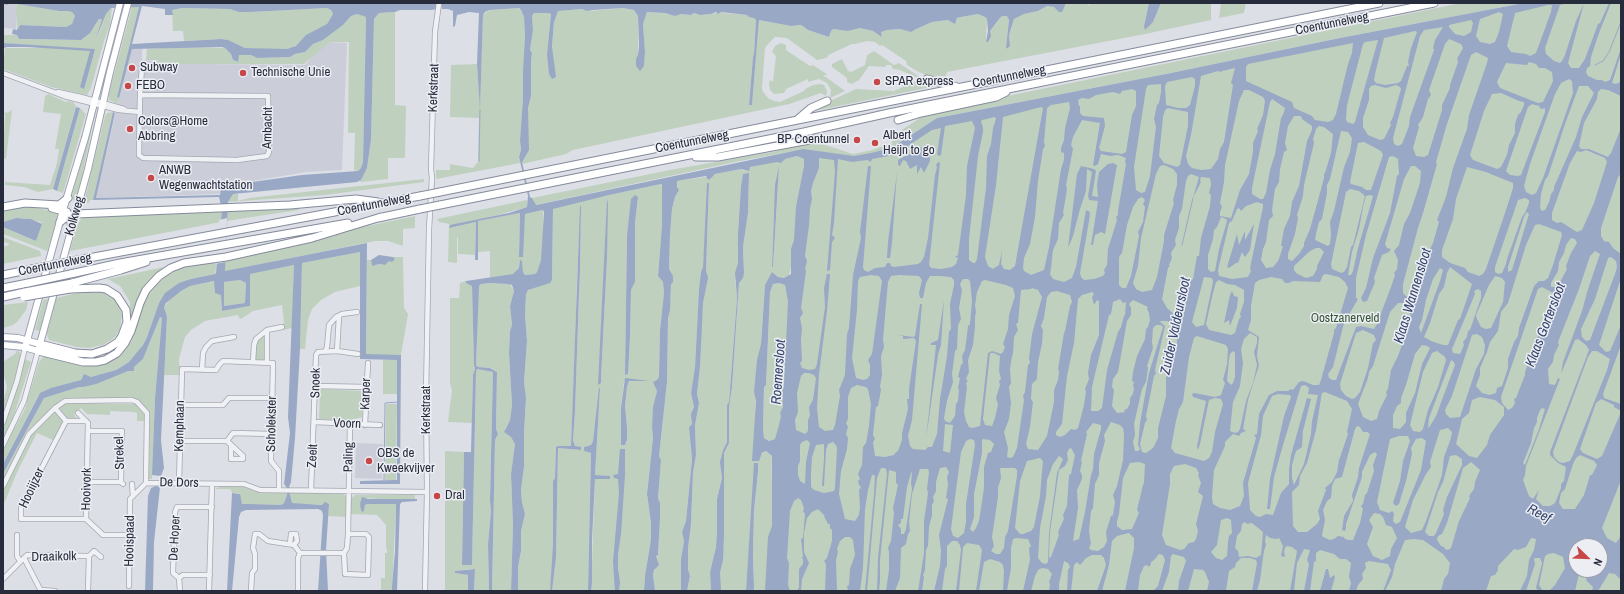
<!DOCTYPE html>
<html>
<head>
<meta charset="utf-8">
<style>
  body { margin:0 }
  #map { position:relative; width:1624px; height:594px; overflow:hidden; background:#dddfe6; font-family:"Archivo Narrow",sans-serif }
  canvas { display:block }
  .frame { position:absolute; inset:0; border:4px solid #272c3c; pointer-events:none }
  .north { position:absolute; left:1568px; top:538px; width:40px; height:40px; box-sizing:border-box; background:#eceef4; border:1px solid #9da0aa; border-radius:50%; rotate:113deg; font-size:11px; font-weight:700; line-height:16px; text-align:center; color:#272c3c }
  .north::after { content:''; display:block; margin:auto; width:14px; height:18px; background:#c64748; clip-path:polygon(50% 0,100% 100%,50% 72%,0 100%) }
</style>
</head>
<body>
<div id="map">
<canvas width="1624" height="594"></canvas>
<div class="frame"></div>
<div class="north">N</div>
</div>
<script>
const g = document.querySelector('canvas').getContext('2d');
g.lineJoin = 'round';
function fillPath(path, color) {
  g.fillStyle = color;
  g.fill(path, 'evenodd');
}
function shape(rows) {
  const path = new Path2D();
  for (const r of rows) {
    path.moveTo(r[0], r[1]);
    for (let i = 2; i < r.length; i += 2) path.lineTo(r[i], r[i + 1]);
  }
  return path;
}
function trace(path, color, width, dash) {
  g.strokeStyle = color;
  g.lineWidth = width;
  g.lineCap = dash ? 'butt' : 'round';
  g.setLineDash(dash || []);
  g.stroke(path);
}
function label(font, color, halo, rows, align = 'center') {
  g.font = font + ' "Archivo Narrow",sans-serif';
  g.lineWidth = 3;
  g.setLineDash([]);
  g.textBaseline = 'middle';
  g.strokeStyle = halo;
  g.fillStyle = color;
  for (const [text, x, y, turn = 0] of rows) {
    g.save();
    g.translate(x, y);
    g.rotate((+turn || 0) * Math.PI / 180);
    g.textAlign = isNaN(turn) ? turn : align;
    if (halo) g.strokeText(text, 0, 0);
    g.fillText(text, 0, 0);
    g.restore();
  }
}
fillPath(shape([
  [3,3,17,4,15,14,17,15,16,29,3,28],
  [326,42,347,43,342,170,306,172,241,183,223,183,220,194,96,198,116,111,141,116,142,64,138,106,136,110,132,110,117,104,132,49,142,49,142,60,204,64,305,65],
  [356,443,383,444,382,479,355,478]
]), '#cbced8');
fillPath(shape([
  [1066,3,1088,3,1089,6,1091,3,1149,3,1144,26,1153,22,1161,3,1211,3,1211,20,1145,34,947,72,946,76,928,76,917,71,907,65,906,61,882,45,880,46,875,42,867,41,855,44,852,44,828,55,827,58,817,60,787,38,775,37,769,43,765,48,762,88,763,92,768,98,774,101,780,102,804,91,805,89,813,85,820,84,824,85,827,91,826,96,821,93,789,104,573,150,566,154,522,164,521,162,528,150,528,108,531,96,531,60,532,53,530,50,533,30,532,16,534,13,548,13,551,14,547,54,552,50,554,22,557,11,582,9,589,11,623,8,634,10,638,16,638,55,644,66,645,52,643,24,647,12,665,13,675,16,681,14,691,15,694,13,700,15,711,14,721,12,723,13,747,15,755,18,756,20,754,54,753,58,749,105,752,105,759,20,791,26,801,25,808,30,829,37,831,31,833,29,848,31,860,28,873,31,882,36,881,32,887,30,900,29,910,31,932,22,948,20,956,22,957,18,961,17,978,14,985,17,987,19,986,42,989,39,990,31,1002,15,1007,16,1009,20,1006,47,1007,49,1009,48,1010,43,1009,35,1014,19,1024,14,1038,11,1047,6,1054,7,1058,9,1063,8],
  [1221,3,1246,3,1244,13,1219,18],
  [1461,3,1524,3,1340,38,1166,74,937,118,895,145,925,128,1528,3,1621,3,1621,591,753,591,754,572,753,552,754,510,758,472,755,463,746,591,720,591,720,573,724,541,724,453,729,443,729,408,732,387,739,283,744,270,743,247,748,213,749,174,743,174,741,186,738,233,738,263,735,280,737,298,729,402,727,405,727,442,723,450,721,462,722,478,717,499,717,532,716,547,710,572,711,591,687,591,690,576,688,569,688,548,691,524,693,473,696,455,695,425,699,403,697,394,700,367,701,329,703,303,707,274,706,270,709,183,703,267,701,272,699,291,695,367,691,393,694,407,692,413,692,424,689,427,692,459,686,521,682,532,684,541,681,559,681,591,655,591,653,575,657,562,656,555,658,555,660,519,660,504,658,498,661,460,659,456,667,382,668,318,671,290,669,269,670,235,672,209,675,197,678,192,677,181,712,176,715,174,741,169,744,171,750,167,797,156,804,159,804,161,804,149,735,162,535,205,532,198,670,170,767,153,778,151,777,148,816,142,853,154,872,150,880,147,892,144,891,137,929,112],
  [779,166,773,267,772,267,774,214],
  [791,267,792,272,787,289,785,288,785,285,779,283,773,284,770,292,766,385,764,387,763,428,764,438,769,441,774,439,771,484,772,456,766,451,753,461,755,431,756,377,761,344,765,285,773,273,778,277,784,278,789,276],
  [1576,546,1600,546,1600,570,1576,570],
  [17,4,59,11,70,11,74,14,75,18,72,24,66,27,20,25,17,30,17,15,15,14],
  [138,6,139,8,117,97,119,98,117,104,109,100,109,93,132,7],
  [112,7,110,25,104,41,91,88,87,95,51,87,3,69,5,48,39,48,39,46,3,43,3,35,17,35,19,39,78,40,84,38,94,27,99,19,102,19,97,39,106,14],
  [182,8,230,9,239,12,250,12,327,8,331,10,333,14,327,24,318,30,310,33,299,44,292,48,283,50,245,48,225,39,184,41,183,31,173,31,172,10],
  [518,8,521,10,524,17,525,36,523,80,523,98,520,140,521,150,519,157,520,163,436,179,436,170,450,170,450,164,473,168,478,162,479,118,450,117,451,65,477,64,480,106,483,15,489,10],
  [395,12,395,105,406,106,405,158,388,158,388,179,361,182,360,181,367,168,371,140,374,19,379,13],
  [357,14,366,17,363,162,361,168,358,171,354,170,355,133,348,133,349,42,330,42,304,64,158,64,158,60,146,60,147,49,187,47,225,48,231,54,233,60,237,62,239,55,251,55,257,58,290,57,295,54,305,52,313,44,323,40,343,25,351,16],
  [781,43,786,45,786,50,810,66,813,65,828,75,823,75,845,91,830,98,831,90,827,83,819,79,808,82,808,79,786,89,784,93,774,94,770,90,769,84,770,80,773,82,776,56,772,52,775,46],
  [874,51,894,65,899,63,921,78,916,77,900,70,893,69,891,65,886,65,885,67,869,66,859,80,852,84,847,82,847,78,832,67,832,64,842,59,848,71,851,72,865,65,867,55],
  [908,81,913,82,925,81,935,83,936,86,814,111,813,109,856,89,894,91,903,87],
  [48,94,66,102,68,101,73,102,76,106,53,189,38,192,24,187,5,185,5,182,50,185,57,163,59,149,55,149,61,114,43,112,45,96],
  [80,108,86,114,63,193,57,191],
  [12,110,6,159,3,158,5,114,3,113,9,112],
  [113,112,93,200,90,200,89,203,84,202,105,116,107,113],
  [91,128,92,128,77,201,71,199],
  [424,179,424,182,325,195,228,202,233,194,238,194,238,201,249,198],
  [661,184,662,188,662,225,658,276,663,282,664,293,660,330,659,376,658,379,654,381,657,391,653,411,652,427,653,438,647,494,651,523,651,539,645,576,644,591,591,591,595,479,609,479,609,476,595,475,600,388,593,441,591,445,584,447,584,451,591,453,588,591,552,591,556,558,558,448,581,450,575,446,573,440,575,412,579,292,580,271,581,206,577,277,575,351,571,446,558,446,556,448,555,478,553,481,553,562,550,591,518,591,518,567,521,551,521,531,525,514,522,502,521,490,524,467,524,433,526,398,524,382,527,341,525,315,526,293,528,290,552,280,553,209,580,201],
  [638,197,635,223,635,282,631,290,630,337,628,374,625,375,627,235,629,220],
  [607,199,607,258,601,378,599,385],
  [624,381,648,382,629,381,627,387,625,406,627,427,627,441,625,445,621,444,621,408],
  [527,200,527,207,450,228,476,222,475,255,458,254,458,238,457,237,457,263,448,262,449,224,439,222,437,219],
  [23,206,31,207,58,212,54,230,47,251,3,234,3,227,36,241,42,224,41,222,24,218,16,218,3,222,3,210],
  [298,206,299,210,226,221,227,209],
  [222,209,221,222,70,251,78,223,82,218],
  [543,210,543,246,541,260,537,272,535,274,526,275,523,273,522,264,520,261,519,268,515,274,490,278,490,251,478,252,478,221,520,213,519,257,522,257,525,214],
  [415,216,415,228,403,229,403,246,388,241,375,241,227,271,225,271,224,269,225,256],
  [3,237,40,251,41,256,3,264,3,247,9,245,9,244,3,241],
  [360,252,360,286,335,292,321,300,312,309,308,320,305,349,300,349,302,263],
  [394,257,403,257,404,308,408,314,401,355,366,355,367,260,371,260,372,266,379,264,384,265],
  [218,258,215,274,191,279,159,303,147,337,138,353,129,362,116,370,106,373,91,377,83,376,81,380,44,391,38,396,3,464,3,448,24,411,39,362,43,357,47,356,74,362,117,356,129,345,132,340,144,304,153,287,170,273,178,269],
  [294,265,292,328,282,330,281,326,284,323,282,305,253,311,241,319,239,318,238,315,205,321,191,330,185,337,179,359,179,365,181,368,180,375,164,375,167,317,164,307,171,298,181,291,190,286,215,281,221,295,222,311,248,306,250,306,249,274],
  [164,267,148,281,142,290,130,320,130,302,120,286,108,279],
  [240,280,246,283,245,303,224,306,224,282],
  [466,281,466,283,472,285,474,365,475,369,473,375,472,423,448,422,452,390,450,384,450,298,459,298,460,283],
  [490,283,510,284,514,291,510,306,512,325,510,332,509,353,512,405,510,420,505,429,513,439,515,444,511,474,513,525,511,591,492,591,495,440,498,434,496,430,497,372,491,368,478,367,476,365,478,288,481,284],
  [85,291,95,291,105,293,113,298,118,303,122,315,120,328,116,336,110,341,103,345,89,348,76,347,49,340,46,331,56,298],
  [48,299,41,331,35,330,43,300],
  [28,302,26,310,18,321,13,325,3,328,3,305],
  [160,317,162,318,155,398,152,479,149,479,150,414,137,399,62,399,30,429,3,481,3,474,8,465,44,398,79,387,83,387,128,371,134,371,134,367,143,359],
  [264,333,264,361,255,361,255,346,257,339],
  [17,350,21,354,21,361,3,418,3,403,7,386,4,377,3,362,16,353],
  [25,359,31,362,13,418,3,441,3,426,13,399],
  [383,360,397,360,397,394,383,394],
  [477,369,493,372,490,500,491,511,488,544,489,591,474,591,475,570,470,569,455,571,455,573,468,575,468,591,445,591,445,451,464,452,462,564,472,565,476,373],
  [320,389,363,391,362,417,348,421,319,419],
  [65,403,136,404,146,417,146,421,137,421,137,413,133,412,110,411,110,415,87,414,81,408,74,414,77,419,65,418,59,410],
  [386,404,397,404,396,481,385,480],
  [53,413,56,413,63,421,53,440,37,433,18,470,3,506,3,491,32,433],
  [222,486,243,486,256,492,287,492,287,495,284,503,281,505,242,504,239,493,232,493,231,490,229,489,215,489],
  [290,492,344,494,347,499,346,517,328,516,329,505,298,504,292,503],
  [355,495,415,495,415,499,380,499,365,498,364,511,365,505,367,504,396,504,392,591,379,591,381,591,381,578,385,578,385,553,387,553,387,549,386,549,386,525,377,515,351,514,351,498]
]), '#c0d0bf');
fillPath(shape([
  [4,3,437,3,437,9,432,10,400,10,395,12,379,13,374,19,371,140,367,168,361,180,357,182,233,194,228,202,225,271,367,243,366,354,401,355,400,484,360,484,360,481,397,480,397,360,360,359,360,252,302,263,300,349,295,438,291,482,289,487,290,488,290,494,292,503,322,505,325,502,329,504,326,550,328,591,318,591,323,515,322,511,318,509,246,510,241,512,239,517,232,591,227,591,232,493,240,494,242,504,250,504,281,505,284,503,287,495,287,488,284,484,290,433,288,417,294,265,250,274,250,306,249,306,222,311,221,295,215,293,214,281,190,286,181,291,166,303,164,307,167,317,161,440,164,468,161,476,152,475,155,398,162,318,160,317,143,359,134,367,134,371,128,371,96,384,83,387,79,387,44,398,3,474,3,464,40,393,51,388,81,380,84,374,91,377,116,370,129,362,143,345,147,337,159,303,165,293,179,283,191,279,215,274,216,273,222,210,219,197,93,200,113,112,115,113,96,198,220,195,221,189,223,189,224,186,302,175,358,171,361,168,363,162,366,17,357,14,351,16,343,25,323,40,313,44,305,52,295,54,290,57,257,58,251,55,239,55,238,62,233,60,231,54,225,48,222,47,132,49,119,98,117,97,139,7,111,8,106,14,96,39,102,19,99,19,90,33,81,40,25,39,19,39,17,35,12,34,13,29,17,30,20,25,66,27,72,24,75,16,72,12,68,11,59,11,11,3,6,5],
  [142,6,165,9,165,15,173,15,172,10,182,8,230,9,239,12,250,12,327,8,331,10,333,14,327,24,306,35,296,46,287,49,245,48,228,40,222,39,132,44],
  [240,280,246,283,245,303,224,306,224,282],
  [441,3,1066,3,1062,12,1059,12,1054,7,1047,6,1038,11,1024,14,1014,19,1009,35,1010,46,1007,49,1006,47,1009,20,1007,16,1002,16,999,19,990,31,991,36,988,42,986,42,988,31,987,19,985,17,978,14,961,17,957,18,955,24,948,20,932,22,916,29,911,32,900,29,887,30,881,32,882,37,873,31,860,28,848,31,833,29,831,31,829,37,808,30,801,25,791,26,759,20,752,105,749,105,753,57,754,54,756,20,754,18,749,17,747,15,721,12,718,14,716,12,711,14,700,15,694,13,691,15,681,14,675,16,665,13,647,12,643,24,645,52,644,66,640,71,636,66,636,59,638,55,639,46,638,16,634,10,623,8,593,10,587,11,582,9,558,11,554,22,552,47,556,77,552,79,549,74,547,54,551,14,548,13,534,13,532,16,533,30,530,50,532,53,531,60,531,96,528,108,529,150,522,162,530,197,532,198,536,205,803,149,854,156,871,153,891,148,937,118,1166,74,1340,38,1524,3,1567,3,1560,5,1545,48,1546,54,1554,61,1560,63,1562,61,1565,55,1576,21,1584,3,1568,63,1571,68,1579,68,1585,59,1598,24,1600,23,1609,3,1611,3,1599,33,1591,57,1590,66,1587,68,1586,72,1588,76,1597,80,1602,80,1605,82,1610,80,1621,48,1621,54,1612,83,1616,84,1620,82,1621,78,1621,96,1608,90,1601,89,1598,92,1597,99,1584,123,1579,146,1581,149,1589,149,1608,157,1611,153,1621,128,1621,174,1618,177,1601,228,1601,236,1604,241,1609,242,1613,248,1621,254,1621,278,1599,345,1606,352,1610,351,1621,325,1621,345,1603,394,1604,398,1621,404,1621,411,1614,407,1614,405,1601,399,1596,403,1580,449,1583,453,1597,459,1602,456,1621,412,1621,480,1602,528,1607,538,1616,543,1621,536,1620,547,1621,547,1621,580,1615,574,1609,573,1598,591,1592,591,1593,587,1586,580,1589,570,1600,570,1600,546,1576,546,1576,570,1580,570,1575,591,1549,591,1555,585,1565,568,1563,557,1554,553,1548,554,1545,556,1539,585,1543,591,1538,591,1536,588,1542,563,1540,558,1535,558,1534,559,1535,564,1526,591,1520,591,1527,576,1529,560,1534,550,1536,539,1531,538,1526,547,1518,550,1514,549,1498,566,1498,570,1495,575,1491,576,1486,591,1441,591,1444,579,1448,574,1450,563,1443,554,1423,540,1414,539,1405,540,1395,564,1392,577,1385,591,1383,591,1391,570,1388,564,1369,561,1365,563,1366,568,1362,574,1363,579,1358,585,1356,591,1349,591,1351,583,1349,577,1351,563,1346,559,1340,559,1334,554,1320,550,1316,553,1316,561,1314,562,1310,591,1304,591,1309,564,1307,560,1310,550,1304,549,1297,563,1294,591,1290,591,1297,551,1292,547,1286,546,1284,551,1285,557,1281,556,1283,546,1279,538,1276,539,1270,538,1266,535,1265,541,1266,545,1264,551,1260,580,1257,591,1252,591,1257,563,1256,560,1250,558,1241,558,1236,563,1235,567,1229,571,1226,591,1207,591,1209,582,1205,572,1203,570,1194,569,1188,591,1178,591,1179,581,1186,561,1184,557,1173,554,1171,556,1169,572,1162,591,1153,591,1158,586,1165,560,1163,555,1159,554,1154,560,1151,562,1151,564,1149,567,1147,565,1144,566,1140,575,1138,591,1125,591,1134,548,1134,538,1129,533,1117,536,1112,541,1109,565,1102,591,1097,591,1106,565,1104,558,1101,555,1092,555,1086,558,1081,564,1080,565,1077,562,1074,565,1071,591,1067,591,1068,570,1070,567,1068,563,1064,561,1059,584,1059,591,1049,591,1050,584,1049,582,1052,574,1048,569,1042,568,1038,570,1035,576,1031,591,1023,591,1030,560,1029,548,1031,546,1028,539,1016,538,1013,539,1011,548,1011,568,1007,591,1003,591,1004,571,1003,565,1000,562,990,559,984,562,979,591,976,591,982,550,979,545,967,543,963,547,959,591,956,591,961,550,960,545,957,541,952,541,947,546,947,566,945,569,942,591,934,591,940,566,941,551,939,535,948,499,946,498,948,485,947,477,949,472,946,467,940,468,936,482,936,491,933,497,934,501,932,505,932,515,929,527,928,546,926,550,925,570,923,575,924,577,922,591,918,591,924,553,924,521,928,493,927,489,929,472,928,469,920,469,912,494,909,522,910,531,908,534,906,544,901,548,900,578,895,591,886,591,889,570,889,552,888,548,891,541,894,513,893,508,898,485,896,483,896,472,889,470,880,560,880,581,879,591,877,591,878,558,887,474,886,469,884,468,881,468,877,478,867,591,865,591,874,494,875,476,874,475,872,475,868,490,865,509,863,568,860,591,848,591,847,586,849,585,850,569,855,555,853,540,850,537,845,537,840,541,837,549,838,552,836,560,837,591,825,591,826,564,824,561,827,558,832,541,832,530,830,528,830,524,828,524,824,516,825,516,818,509,812,512,807,518,804,533,804,552,809,563,802,579,801,591,797,591,799,587,799,569,803,564,803,559,801,558,803,557,801,539,803,538,805,514,803,511,804,508,801,500,798,498,794,501,790,511,787,558,789,563,788,585,790,591,765,591,768,537,772,526,772,456,766,451,762,453,759,461,752,461,756,401,754,392,757,360,761,344,765,285,772,272,778,277,784,278,791,274,791,249,794,240,796,207,804,166,804,159,797,156,785,159,781,163,777,162,750,167,749,171,741,169,715,174,710,179,708,180,706,176,677,181,677,187,679,190,675,197,672,209,670,235,669,269,673,276,673,282,671,284,670,310,668,318,667,382,659,456,661,460,658,498,660,503,660,519,658,555,656,556,659,565,654,570,653,575,655,591,644,591,645,576,651,539,651,523,647,494,653,438,652,427,653,407,657,391,653,382,658,379,659,376,660,330,664,293,663,282,658,276,662,225,662,185,661,184,609,195,553,209,552,280,550,283,528,290,526,294,525,315,527,341,524,382,526,398,524,433,524,467,521,490,522,502,525,514,521,531,521,551,518,567,518,591,511,591,513,525,511,474,515,444,511,437,504,432,510,420,512,405,509,353,510,331,512,325,510,306,514,291,512,285,508,284,490,283,481,284,479,286,476,365,478,367,490,368,497,372,496,429,498,434,495,440,492,591,489,591,488,544,491,511,490,500,493,372,477,369,476,373,472,565,462,565,464,452,471,452,473,375,475,369,474,365,472,286,466,283,466,281,513,274,519,268,520,260,522,261,523,272,525,275,535,274,537,272,541,260,544,212,543,210,525,214,523,257,519,257,520,213,478,221,478,260,475,260,476,222,449,228,450,225,509,213,527,207,528,196,519,157,521,150,520,140,523,98,523,71,525,36,524,17,521,10,519,8,489,10,485,12,483,15,480,110,477,64,479,13,469,12,457,15,455,26,453,27,453,11,448,9,442,9],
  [1548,5,1552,5,1551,12,1536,53,1530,56,1526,54,1511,52,1507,46,1515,13],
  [1499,12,1503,14,1499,32,1495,42,1490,44,1480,42,1476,36,1480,19],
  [1471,20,1473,23,1471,32,1464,36,1455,34,1449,27,1449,25],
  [1443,27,1435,40,1433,48,1434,50,1410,117,1409,126,1402,144,1398,146,1394,144,1393,138,1420,36,1424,30],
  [1415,31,1417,32,1411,48,1408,62,1409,66,1407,66,1401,81,1398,83,1385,85,1376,83,1374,80,1376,70,1384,38],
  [1449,39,1461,44,1463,48,1457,59,1458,62,1450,85,1450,88,1442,105,1442,110,1428,155,1424,157,1416,156,1413,148,1419,127,1418,125,1423,117,1428,99,1431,95,1429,90,1445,44],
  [1378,40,1355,122,1353,124,1347,122,1346,119,1347,105,1363,44,1365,42],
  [1353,43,1352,53,1348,64,1336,114,1333,120,1328,122,1315,120,1312,116,1294,108,1292,102,1246,81,1246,67,1248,64],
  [1476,52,1488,58,1487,63,1469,115,1467,129,1453,168,1446,197,1437,220,1439,222,1433,243,1429,251,1418,288,1415,295,1407,297,1403,293,1403,284,1418,228,1423,213,1437,164,1436,162,1447,124,1471,55],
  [1529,62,1536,64,1539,68,1545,68,1552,72,1553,81,1543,102,1538,103,1500,88,1497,82,1506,63,1527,65],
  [1235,68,1231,83,1233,85,1224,142,1220,149,1218,159,1211,169,1201,170,1192,168,1188,164,1186,156,1191,135,1201,76,1218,71,1221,72,1222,71],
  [1192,77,1195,79,1195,86,1190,105,1186,108,1178,108,1166,105,1165,86,1167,82],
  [1569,79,1572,81,1573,93,1543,178,1536,193,1532,195,1526,192,1524,186,1530,164,1555,94,1561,83],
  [1161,84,1161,92,1159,103,1157,105,1154,119,1156,127,1150,176,1145,192,1141,193,1136,190,1134,167,1146,89,1148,85],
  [1375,85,1386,88,1396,85,1400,87,1401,89,1393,117,1390,123,1391,125,1384,139,1380,140,1368,135,1363,127,1363,118,1369,100,1369,89,1371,86],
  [1579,86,1588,86,1594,93,1582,117,1576,137,1554,187,1554,190,1551,194,1549,202,1545,210,1542,211,1540,208,1541,194,1545,180,1548,176,1565,124],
  [1132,89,1136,91,1136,106,1132,115,1126,152,1122,154,1101,151,1099,148,1105,126,1104,118,1083,116,1080,113,1080,106,1079,106,1078,100,1082,98,1089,99,1096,95,1113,92,1120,94,1122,91],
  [1244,90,1249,90,1263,97,1265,101,1263,115,1257,129,1258,131,1253,143,1253,152,1249,174,1240,190,1231,218,1220,216,1220,212,1222,207,1220,203,1224,182,1225,165,1239,101],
  [1501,93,1519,101,1524,102,1524,105,1521,112,1518,115,1515,124,1515,133,1509,145,1507,155,1501,167,1497,169,1473,160,1470,155,1484,111,1492,94],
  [1272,99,1285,108,1283,115,1281,118,1275,154,1270,170,1266,193,1263,199,1260,199,1252,194,1252,188,1270,102],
  [1069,102,1070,108,1065,128,1064,140,1061,148,1061,152,1064,153,1064,160,1061,169,1049,247,1044,270,1031,275,1024,271,1023,268,1024,258,1030,244,1035,217,1038,181,1043,149,1045,146,1044,142,1047,108,1051,105],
  [1532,104,1539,106,1541,109,1545,108,1545,112,1521,175,1518,176,1510,175,1506,171,1528,107],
  [1041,107,1043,108,1015,266,1010,270,1004,269,1001,264,1002,251,999,265,993,269,988,266,985,257,996,185,1003,117],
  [1168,108,1188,112,1188,126,1180,165,1177,167,1164,163,1159,156,1163,117,1165,110],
  [1294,116,1301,116,1302,119,1312,126,1312,130,1307,141,1299,186,1292,202,1290,216,1284,229,1281,246,1283,246,1280,256,1278,261,1273,267,1266,268,1261,260,1263,249,1266,242,1269,220,1273,216,1272,210,1275,189,1279,182,1280,169,1284,152,1287,150,1285,143,1288,126],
  [995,117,996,119,993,128,991,144,987,156,986,188,977,259,975,263,973,263,969,260,969,239,978,156,983,132,983,127,981,122,982,120],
  [1082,120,1100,123,1093,165,1095,166,1098,164,1101,154,1110,156,1118,155,1126,158,1125,162,1126,164,1118,211,1118,215,1116,217,1117,220,1108,249,1107,265,1104,270,1105,273,1103,276,1094,279,1084,280,1081,277,1080,273,1089,221,1090,212,1086,210,1076,267,1072,278,1064,282,1053,279,1050,274,1051,268,1053,250,1058,239,1059,223,1064,215,1063,213,1067,189,1066,185,1073,149,1071,145,1073,137],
  [972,121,975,128,967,166,966,195,958,255,955,257,958,258,956,264,952,267,941,269,931,268,929,265,940,163,938,162,936,165,937,167,935,175,928,238,924,257,921,262,918,264,894,267,891,266,890,263,887,263,885,267,875,268,868,272,864,270,863,267,871,166,868,166,860,232,861,238,853,275,849,328,847,334,845,375,839,390,840,396,835,425,833,430,825,431,819,427,817,408,819,374,827,311,830,274,827,274,824,288,825,307,817,364,815,369,809,370,802,368,800,363,802,361,801,340,802,328,800,318,803,313,801,308,806,271,805,269,807,261,805,256,809,225,810,208,812,199,811,191,813,183,819,168,819,158,834,160,835,172,827,271,830,270,832,242,835,238,832,235,834,223,838,159,852,162,867,160,871,162,872,159,894,155,932,130,941,128,937,154,939,156,941,155,945,126],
  [1319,126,1324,127,1333,134,1331,153,1325,173,1324,174,1324,178,1317,204,1310,229,1304,243,1304,246,1299,254,1292,261,1288,259,1288,254,1295,234,1298,218,1297,215,1303,196,1304,185,1314,143,1313,139,1316,129],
  [1341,131,1348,132,1352,138,1350,152,1344,167,1334,211,1330,222,1331,235,1330,244,1328,246,1315,240,1316,234,1319,222,1322,219,1327,193,1327,185,1330,179],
  [1364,142,1381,151,1383,155,1371,190,1366,190,1362,187,1351,184,1350,182,1358,143],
  [1586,150,1605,158,1607,162,1594,203,1582,230,1577,232,1561,222,1557,223,1552,220,1552,213,1570,163,1577,151,1581,152],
  [1392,156,1395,157,1398,159,1399,174,1397,176,1390,213,1373,258,1366,288,1361,298,1363,302,1367,301,1375,282,1374,278,1382,255,1389,252,1391,249,1387,248,1385,244,1404,179,1411,166,1415,166,1421,171,1420,183,1410,213,1404,224,1399,245,1394,251,1398,260,1397,269,1394,273,1395,275,1391,287,1377,324,1374,329,1361,326,1356,327,1336,380,1332,380,1329,378,1328,374,1333,367,1344,323,1358,299,1356,298,1356,278,1366,235,1389,157],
  [1164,165,1173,169,1177,174,1177,185,1173,200,1174,203,1164,235,1164,241,1157,277,1152,290,1142,292,1136,289,1133,283,1138,266,1141,238,1156,174,1160,166],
  [1467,167,1486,172,1513,183,1513,188,1505,213,1486,269,1483,274,1479,276,1468,272,1465,268,1450,263,1442,257,1442,250,1453,219,1456,199],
  [1191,174,1199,177,1193,198,1201,182,1200,180,1201,177,1210,178,1211,185,1209,193,1211,195,1210,206,1201,238,1199,256,1197,256,1193,279,1189,282,1184,313,1180,318,1177,317,1167,308,1162,299,1168,268,1170,266,1169,265,1172,258,1171,253,1176,245,1175,240,1179,228,1179,216,1182,209,1186,181,1188,176],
  [1350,189,1359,191,1365,196,1353,245,1351,247,1347,267,1344,272,1341,273,1332,269,1331,264,1346,192],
  [1370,195,1373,196,1372,200,1358,248,1353,271,1351,275,1348,275,1352,252,1359,229,1363,207,1366,196],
  [1142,197,1145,200,1143,204,1145,207,1143,222,1138,232,1139,236,1131,276,1126,288,1122,288,1119,285,1119,257,1122,253,1127,225,1133,207,1138,199],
  [1525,198,1529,200,1529,203,1525,213,1522,217,1507,259,1506,264,1502,273,1498,274,1495,272,1495,267,1518,200],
  [1257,202,1263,204,1263,207,1254,249,1250,268,1251,271,1248,277,1232,279,1219,276,1218,270,1229,223,1232,221,1237,209,1239,208,1241,211,1246,206],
  [1527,212,1529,214,1512,270,1508,272,1508,267,1524,217],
  [1221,217,1226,219,1227,221,1219,249,1215,271,1211,272,1208,269,1208,255,1213,239,1214,230,1217,227],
  [1539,224,1561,232,1562,235,1553,265,1548,278,1544,281,1539,281,1534,286,1519,328,1518,336,1514,342,1508,359,1508,368,1502,386,1497,388,1496,393,1490,395,1482,393,1476,386,1480,375,1480,368,1487,352,1490,342,1498,331,1501,312,1508,303,1526,245,1535,225],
  [1571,238,1575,239,1577,243,1571,253,1566,266,1567,269,1559,284,1556,287,1551,287,1551,283,1558,271,1559,262,1564,253,1566,245],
  [1316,248,1320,248,1324,252,1317,266,1317,269,1313,276,1306,278,1296,273,1294,270,1294,266,1310,251],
  [1595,251,1600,254,1588,289,1582,311,1563,362,1561,374,1575,340,1578,339,1586,345,1589,350,1550,452,1550,455,1558,463,1566,467,1564,481,1561,484,1561,488,1555,503,1550,506,1543,506,1536,499,1539,490,1533,499,1529,496,1523,480,1525,475,1526,466,1560,379,1558,378,1555,385,1549,384,1548,369,1553,362,1554,355,1559,345,1558,342,1579,289,1590,256],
  [1611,257,1616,261,1617,267,1615,274,1590,340,1586,341,1582,337,1581,329,1595,299,1608,258],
  [1450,267,1472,284,1460,319,1458,320,1448,345,1443,345,1431,341,1424,337,1430,323,1439,294,1444,287,1447,273],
  [1440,268,1443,270,1440,281,1421,333,1419,327,1422,320,1426,300,1433,279],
  [1326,274,1339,277,1345,282,1348,288,1336,328,1334,330,1334,333,1321,380,1319,385,1313,385,1303,381,1299,382,1293,390,1291,389,1288,391,1277,391,1269,395,1259,414,1257,434,1254,435,1256,438,1243,483,1244,496,1240,506,1230,510,1220,508,1213,504,1212,497,1214,470,1225,446,1225,442,1233,434,1239,436,1241,433,1246,431,1243,429,1248,400,1259,365,1257,356,1259,337,1248,330,1251,320,1251,306,1255,283,1259,280,1271,277,1282,279,1285,283,1289,283,1293,281,1320,282,1323,275],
  [871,275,879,276,882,281,872,354,868,360,870,365,870,375,867,379,863,380,856,378,852,358,857,310,858,281,860,277],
  [899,275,919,276,922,280,919,293,920,298,923,298,926,283,930,276,940,276,951,277,954,280,954,285,950,304,951,329,949,332,947,356,940,399,937,434,932,447,928,447,925,450,913,449,910,446,908,436,912,420,922,304,920,304,915,336,913,337,892,334,903,336,903,339,914,338,916,341,909,389,909,399,907,399,908,409,902,433,902,440,898,451,896,452,894,455,885,457,875,456,873,442,875,439,873,435,876,407,878,406,881,390,880,386,882,375,881,356,884,347,883,339,888,282,891,276],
  [1495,276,1502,278,1505,282,1503,302,1491,328,1486,329,1481,327,1477,319,1476,315,1489,285],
  [1204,277,1212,278,1213,282,1204,325,1196,327,1192,322],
  [963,279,968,279,970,281,972,301,970,324,968,326,965,350,962,356,963,363,961,365,958,377,960,378,958,388,959,390,958,401,956,404,955,416,950,423,945,421,944,418,947,401,953,382,952,374,955,351,957,349,958,325,961,319,959,308,962,290,960,284],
  [985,280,1006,285,1013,288,1015,296,1009,315,1008,329,1003,344,1005,347,1003,352,1001,354,992,351,988,353,980,426,972,428,969,427,966,421,964,412,967,387,966,383,968,381,966,379,969,372,968,360,973,345,975,327,975,317,976,312,975,305,977,292,982,281],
  [1219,280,1227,284,1235,285,1244,290,1244,302,1240,314,1241,317,1239,319,1235,333,1231,335,1209,330,1206,324,1213,293,1216,282],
  [779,283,785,285,788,301,784,385,782,393,783,407,780,413,781,416,779,425,775,439,769,441,764,438,763,428,764,387,766,385,770,292,773,284],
  [1542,287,1557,295,1560,302,1556,307,1554,314,1534,342,1534,348,1525,372,1525,375,1516,398,1514,399,1515,403,1512,408,1508,410,1502,403,1501,397,1538,289],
  [1032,288,1038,290,1042,297,1032,334,1029,358,1030,363,1028,365,1025,392,1023,396,1024,400,1017,448,1013,457,1010,458,1007,457,1008,448,1004,432,1009,419,1011,403,1009,387,1011,383,1010,369,1012,356,1013,354,1014,337,1018,330,1016,324,1018,323,1021,290,1031,289],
  [1478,289,1481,291,1481,298,1470,330,1468,331,1467,337,1463,342,1464,345,1460,354,1453,353,1452,349,1475,294,1474,291],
  [1057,291,1070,295,1072,302,1070,306,1065,331,1064,333,1058,369,1059,371,1058,380,1054,390,1054,402,1047,436,1038,450,1028,449,1026,444,1030,427,1033,402,1031,399,1032,384,1037,379,1038,362,1042,344,1043,330,1041,326,1044,318,1047,297,1051,292],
  [1092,292,1094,294,1092,297,1094,305,1097,300,1099,301,1099,335,1091,355,1088,373,1089,379,1085,389,1086,392,1084,405,1078,428,1075,430,1071,429,1065,435,1060,437,1056,435,1056,432,1062,424,1067,376,1074,343,1078,299,1082,295],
  [1120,299,1123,303,1126,302,1125,315,1124,316,1121,327,1118,332,1107,370,1102,408,1098,411,1091,411,1092,387,1109,315,1111,314,1113,302],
  [1133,300,1148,307,1147,309,1149,313,1150,320,1148,327,1146,329,1145,339,1137,356,1133,372,1132,381,1134,382,1133,386,1134,388,1133,394,1130,398,1130,404,1127,409,1124,410,1125,412,1117,413,1112,406,1114,390,1112,387,1113,379,1118,372,1127,321,1131,315,1131,308,1129,304],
  [1398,303,1404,303,1408,306,1412,321,1410,322,1398,356,1391,370,1388,389,1386,392,1387,395,1379,411,1377,419,1371,421,1363,417,1358,404,1368,378,1369,372,1373,366,1390,312],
  [1161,321,1167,321,1172,325,1174,332,1177,332,1177,346,1170,373,1166,377,1166,396,1158,428,1158,438,1153,448,1146,453,1142,452,1140,444,1145,423,1147,420,1146,416,1154,376,1156,373,1155,370,1165,326,1160,322],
  [1156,325,1161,325,1163,327,1149,373,1140,423,1138,445,1140,449,1138,451,1135,451,1133,442,1135,435,1134,424,1142,389,1146,382,1148,368,1147,366,1153,348,1152,342,1153,328],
  [1363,330,1374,335,1376,340,1373,343,1368,368,1360,392,1355,398,1352,399,1346,396,1341,390,1340,384,1356,333],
  [1250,333,1257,337,1257,343,1254,352,1257,365,1253,383,1246,401,1240,429,1238,432,1235,433,1230,431,1231,421,1233,402,1240,386,1243,363,1241,349,1244,339],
  [1477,334,1482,337,1485,345,1484,354,1476,369,1460,417,1450,418,1446,414,1445,410,1452,396,1472,335],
  [1197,336,1226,345,1228,349,1227,364,1223,380,1225,383,1221,395,1215,397,1194,393,1192,394,1193,397,1206,401,1197,446,1198,450,1200,444,1209,400,1215,398,1221,399,1223,404,1215,432,1212,452,1209,458,1204,461,1175,453,1171,448,1176,421,1179,409,1183,402,1189,357,1194,338],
  [1422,345,1427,346,1430,348,1422,364,1415,393,1406,413,1406,422,1400,429,1393,428,1393,415,1397,406,1401,403,1401,398,1406,385,1415,354],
  [1233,351,1235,353,1235,377,1233,383,1231,385,1227,381,1229,359,1230,354],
  [1437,351,1445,357,1446,360,1438,387,1428,410,1423,429,1420,432,1413,431,1410,425,1423,372,1432,353],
  [1592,351,1597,351,1610,359,1607,370,1573,455,1570,461,1563,463,1559,462,1554,457,1553,452,1588,357],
  [990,353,994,353,1000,356,999,371,1001,379,999,381,1000,385,996,398,998,404,995,418,992,426,985,425,983,419],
  [1451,360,1454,362,1455,365,1436,416,1430,426,1428,428,1429,418],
  [804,373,809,373,814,375,816,378,813,400,809,407,810,415,808,420,808,431,805,434,796,430,795,420,798,412,797,393,801,376],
  [857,385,866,387,868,389,871,404,869,426,866,443,863,447,862,465,858,474,860,479,858,481,859,485,861,487,859,490,860,507,859,515,855,521,845,519,839,494,841,471,847,449,848,438,846,434,848,427,846,423,848,419,848,397,851,388],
  [1305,385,1309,388,1308,394,1318,395,1312,421,1311,434,1304,464,1294,485,1292,478,1292,465,1296,451,1302,447,1303,431,1311,399,1307,398,1291,455,1289,469,1289,484,1281,493,1273,515,1266,514,1260,517,1256,516,1250,510,1248,483,1261,435,1263,416,1272,396,1278,394,1290,395,1291,397,1284,416,1270,479,1267,509,1270,509,1274,477,1283,445,1301,386],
  [1325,392,1347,401,1352,409,1347,432,1348,434,1339,460,1337,472,1332,482,1325,488,1326,490,1318,511,1320,519,1317,524,1307,532,1298,532,1293,526,1292,492,1299,485,1300,476,1307,463,1316,430,1321,398,1322,393],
  [1480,397,1495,400,1504,407,1504,415,1490,435,1487,445,1477,458,1469,456,1456,444,1462,419,1469,413,1472,400],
  [1542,408,1545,409,1539,429,1525,465,1523,463,1531,443,1534,428,1537,422,1537,418,1540,410],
  [1111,422,1120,425,1123,428,1124,434,1123,460,1117,486,1113,495,1115,502,1113,515,1111,516,1106,532,1107,541,1104,547,1098,551,1091,550,1089,548,1091,544,1089,531,1091,511,1093,508,1095,484,1099,475,1099,463,1105,441,1104,435],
  [1093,423,1101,425,1101,429,1094,454,1093,469,1091,475,1085,512,1079,539,1073,541,1078,508,1077,490,1082,479,1082,475,1080,471,1082,462,1081,461,1087,434,1086,432],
  [945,424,953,425,950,453,943,451],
  [1357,426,1360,427,1363,432,1367,432,1370,434,1359,468,1358,477,1352,495,1353,501,1344,516,1342,530,1345,531,1346,528,1346,524,1362,477,1362,472,1370,455,1375,452,1377,454,1373,465,1374,471,1367,493,1365,495,1363,504,1361,506,1363,509,1360,523,1353,540,1349,540,1345,539,1344,537,1338,536,1334,539,1330,540,1323,537,1322,535,1325,520,1323,510,1327,501,1331,498,1332,486,1335,479,1342,477,1355,429],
  [1448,428,1452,432,1451,438,1444,457,1442,475,1426,521,1422,530,1411,533,1405,527,1413,500,1426,474,1431,467,1430,462,1440,430],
  [1399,436,1408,436,1410,441,1403,461,1400,481,1393,503,1396,506,1399,504,1406,481,1412,454,1411,448,1416,439,1422,438,1426,441,1421,470,1400,522,1396,524,1393,521,1394,514,1393,512,1392,511,1389,513,1380,510,1377,502,1390,439],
  [970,439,974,440,975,445,966,504,966,522,964,533,958,538,953,536,951,529,961,452,966,441],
  [983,439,990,440,994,444,991,452,988,453,984,467,984,488,979,521,976,528,973,532,970,529,974,517,974,494,982,453,982,440],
  [807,440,810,443,806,462,805,484,800,481,798,475,798,466,800,461,800,445,802,442],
  [833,442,836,445,837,448,835,488,834,491,824,493,814,490,811,487,811,473,812,457,816,445,824,444,824,459,822,486,824,486,826,450,828,444],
  [1071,448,1075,455,1071,474,1069,475,1067,506,1063,515,1064,519,1058,532,1059,535,1051,557,1049,558,1050,532,1059,470,1065,466,1068,460,1067,453,1069,449],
  [1456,455,1462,459,1462,465,1447,497,1443,510,1444,514,1436,533,1434,536,1429,536,1425,532,1438,492,1443,482,1450,456],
  [1580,455,1594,461,1597,465,1592,475,1590,475,1584,495,1575,509,1563,509,1559,503,1561,493,1565,489,1573,464,1576,458],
  [1059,456,1063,459,1057,473,1049,533,1048,562,1046,564,1042,563,1038,558,1040,528,1046,496,1047,480,1053,464],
  [1040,458,1043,461,1042,471,1040,496,1034,527,1031,531,1023,534,1020,534,1015,528,1020,481,1027,461],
  [1139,462,1145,464,1144,483,1143,485,1137,510,1139,513,1132,529,1122,530,1117,526,1117,521,1119,514,1123,478,1130,463],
  [1471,462,1480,470,1475,482,1474,489,1469,496,1470,498,1459,521,1451,548,1448,550,1445,549,1444,547,1441,546,1437,540,1438,536,1442,534,1447,523,1463,468],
  [1185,464,1196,468,1199,473,1198,475,1201,483,1198,492,1203,496,1196,524,1198,531,1196,539,1194,542,1189,543,1184,549,1180,550,1166,545,1162,535,1170,484,1170,474,1174,466],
  [1000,468,1015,468,1017,470,1017,476,1008,531,1005,537,1004,548,1000,554,996,554,991,551,994,546,992,537,998,497,998,488,1001,478],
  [912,472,911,483,912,489,906,529,904,534,901,534,901,529,898,525,901,523,901,519,903,519,907,487,911,473],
  [1374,513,1380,514,1383,517,1386,525,1392,527,1397,538,1391,549,1390,556,1382,560,1373,556,1367,544,1373,527,1369,520],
  [1227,518,1231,520,1232,533,1229,536,1228,542,1227,556,1222,560,1216,558,1211,552,1217,545,1221,520],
  [1245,522,1247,524,1252,523,1263,532,1261,555,1256,558,1248,556,1239,557,1238,551,1235,548,1237,536,1241,531,1242,524],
  [1149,3,1161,3,1153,22,1145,30,1144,26],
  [3,43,95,49,84,89,80,87,90,51,27,47,7,47,4,48,3,58],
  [76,107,80,108,57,191,53,189],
  [926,145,930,150,930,161,924,173,921,167,917,174,917,165,910,169,906,161,903,160,900,166,898,165,898,160],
  [1113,163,1117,165,1105,234,1101,232,1095,235,1093,245,1091,245,1098,201,1089,200,1088,196,1092,172,1087,169,1086,191,1080,209,1073,236,1068,248,1077,174,1081,166,1094,169,1096,171,1092,196,1098,197,1097,185,1099,172,1108,164],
  [779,166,773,267,772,267,775,185],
  [897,172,892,243,890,258,887,258,888,242],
  [749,173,748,213,743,247,744,273,743,278,739,283,732,387,729,408,729,443,724,453,724,537,723,560,720,573,721,590,711,591,710,572,716,547,717,532,717,499,722,478,720,462,723,450,727,442,727,405,729,402,737,298,735,273,738,263,738,233,741,186,743,174],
  [707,183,709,183,706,270,708,278,703,303,700,367,697,394,699,403,695,425,696,455,693,473,691,524,688,548,688,569,690,576,687,591,681,591,681,559,684,541,682,532,686,521,692,459,689,427,692,424,691,414,694,407,691,393,695,367,699,289,701,272,703,267],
  [635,195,638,197,635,223,635,282,631,290,630,337,628,374,625,375,627,235,631,199],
  [607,198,608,204,607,258,601,378,601,383,598,385],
  [580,206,581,206,580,271,579,292,575,412,573,440,575,446,581,447,581,450,558,448,556,558,552,591,550,591,553,545,553,481,555,478,556,447,558,446,571,446],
  [16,218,31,219,42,224,36,241,3,227,3,222],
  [1254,224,1250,250,1245,257,1242,252,1238,263,1236,263,1229,268,1227,267,1237,234,1239,245,1245,231,1245,240],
  [379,255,393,257,395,259,392,262,389,261,385,265,379,264,372,266,371,260],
  [1232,291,1234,296,1238,297,1237,308,1230,326,1229,320,1224,323,1230,295],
  [944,300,941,345,938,355,926,439,936,345,931,345,931,343,938,340],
  [625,378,649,381,629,381,627,387,625,406,627,427,627,440,625,445,621,445,621,408],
  [599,388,600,388,595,475,610,476,610,479,595,479,592,541,592,583,591,591,588,591,591,453,584,451,584,447,591,445,593,441],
  [620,449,625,449,625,475,621,534,618,554,618,569,620,582,619,591,615,591,613,562,619,493,618,479,614,478,613,475,618,474],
  [754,463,758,463,758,472,754,510,753,552,754,588,753,591,746,591],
  [156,486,160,487,154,542,153,591,145,591,148,496,151,488],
  [362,497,368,499,417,499,417,501,402,502,400,504,397,591,392,591,392,586,395,551,396,504,367,504,365,505,364,511,362,512,361,510,360,504],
  [475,569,474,591,468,591,468,575,455,573,455,571],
  [1326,569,1328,569,1330,578,1334,575,1335,577,1331,591,1320,591]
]), '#99a8c5');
fillPath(shape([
  [227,218,226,262,215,264,219,220]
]), '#dddfe6');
trace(shape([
  [1595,65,1603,61,1609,52,1621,22],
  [479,161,480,110],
  [1182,245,1193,198],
  [384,481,385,403,398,402]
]), '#99a8c5', 1);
const minor = shape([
  [3,73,64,96,119,110,140,112],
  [58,92,81,97,124,109],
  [140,95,268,96,269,152,267,156,237,160,143,158,139,155,140,95],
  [140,95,142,67],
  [337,351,339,316],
  [325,352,327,347,329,325,336,317,342,314,357,312],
  [253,362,254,345,256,339,267,330,282,327],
  [267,363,267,330],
  [202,370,203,353,206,347,212,341,234,337],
  [316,386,367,387],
  [181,405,223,405,229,398,272,398],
  [55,408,66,421,86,421],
  [78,413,88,423,86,519,103,535,130,535],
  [66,421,21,508,21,519,86,519],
  [3,422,17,381,25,348],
  [315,422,380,425],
  [365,425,368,363],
  [88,431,122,431,121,482],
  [180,441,227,441,233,433,272,434],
  [227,441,243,456,243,459,231,459,231,445],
  [3,445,24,401,38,351],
  [87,482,121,482,123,484],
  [146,483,244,484,260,490,427,492],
  [179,483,182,369,216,370,219,365,223,361,273,363,271,461,279,471,279,490],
  [132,484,133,496],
  [3,486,29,434,55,408,65,401,132,400,137,402,147,413,146,483],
  [311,490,316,355,318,352,337,351,358,354],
  [348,534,366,534,369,537,368,575,345,574,344,553,347,548,348,534,350,424],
  [17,535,17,556,20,561],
  [290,544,291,534,296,534,297,541,294,545],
  [300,553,344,553],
  [24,558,41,591],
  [179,578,183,575,210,575],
  [3,579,27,555,89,556],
  [129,586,130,499,146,483],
  [41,590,55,591],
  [88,591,89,556,94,551,101,557],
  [180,591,179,578,173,573,175,512,177,507,212,507],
  [209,591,212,484],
  [251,591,252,573,255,569,255,554,253,548,255,534,259,534,268,541,294,545,300,553,298,558,298,591],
  [425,591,427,492,426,396,429,229,432,178,431,169,435,32,439,3]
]);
const major = shape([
  [3,337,18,338,40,344],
  [3,345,24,347,38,351,88,169,110,72,128,3],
  [25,348,63,210,85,138,120,3]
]);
const highway = shape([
  [927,79,957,87],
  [797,120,811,108,827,101],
  [898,120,921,113,996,97,1006,92],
  [696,157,718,157,815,139],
  [440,192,1379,3],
  [440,205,804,132,889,113,1434,3],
  [3,207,25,203,59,205,68,198],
  [52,208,67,212,70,218,72,227],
  [378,218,420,209],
  [60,222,66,217,76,214,290,205,356,199,378,202],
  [78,260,420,196],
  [75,273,120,263,348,223],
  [3,275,32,269],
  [72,283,121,270,146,262],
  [3,288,28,283],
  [3,297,25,292],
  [40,344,75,353,92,354,107,349,118,342,122,336,127,322,126,310,117,296,106,289,99,288,70,289],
  [38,351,83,362,96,362,105,360,117,353,125,343,131,331,140,303,146,290,159,276,171,268,184,263,226,257,312,238,381,217]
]);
trace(minor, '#a3a6b0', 6);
trace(major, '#9da2b1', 8);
trace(highway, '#858b9c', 9);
trace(minor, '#eff1f5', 4.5);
trace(major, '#fff', 6);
trace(highway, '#fff', 7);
const highwayBridge = shape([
  [420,196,440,192],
  [420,209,440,205],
  [32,269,78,260],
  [28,283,75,273],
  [25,292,72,283],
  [24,297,70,289]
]);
trace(highwayBridge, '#858b9c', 9, []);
trace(highwayBridge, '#fff', 7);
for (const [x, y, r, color] of [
  [132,68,4,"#c64748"],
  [243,73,4,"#c64748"],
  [877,82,4,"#c64748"],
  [128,86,4,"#c64748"],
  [130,129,4,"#c64748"],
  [857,140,4,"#c64748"],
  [875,143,4,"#c64748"],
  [151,178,4,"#c64748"],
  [369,461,4,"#c64748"],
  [437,496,4,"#c64748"]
]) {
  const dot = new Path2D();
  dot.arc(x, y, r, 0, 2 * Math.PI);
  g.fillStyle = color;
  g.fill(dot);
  trace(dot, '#eceef4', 1.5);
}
label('13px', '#272c3c', '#eceef4', [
  ["Coentunnelweg",1332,24,-11],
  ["Coentunnelweg",1009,77,-11],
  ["Kerkstraat",434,88,-88],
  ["Ambacht",268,128,-89],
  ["Coentunnelweg",692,142,-11],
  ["Coentunnelweg",374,205,-11],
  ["Kolkweg",75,216,-74],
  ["Coentunnelweg",55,265,-11],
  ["Snoek",316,383,-89],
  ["Karper",366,394,-88],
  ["Kerkstraat",427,410,-90],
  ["Scholekster",272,424,-89],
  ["Voorn",347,424,2],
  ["Kemphaan",180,426,-89],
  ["Strekel",120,453,-92],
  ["Zeelt",313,456,-87],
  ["Paling",349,457,-89],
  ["De Dors",179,483,1],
  ["Hooiijzer",32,488,-65],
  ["Hooivork",87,489,-89],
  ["De Hoper",175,538,-87],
  ["Hooispaad",130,541,-89],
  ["Draaikolk",54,557,-1]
]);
label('13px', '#272c3c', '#eceef4', [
  ["Subway",140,68],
  ["Technische Unie",251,73],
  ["SPAR express",885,82],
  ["FEBO",136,86],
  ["Colors@Home",138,122],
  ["Abbring",138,137],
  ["Albert",883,136],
  ["Heijn to go",883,151],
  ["BP Coentunnel",849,140,"right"],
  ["ANWB",159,171],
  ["Wegenwachtstation",159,186],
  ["OBS de",377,454],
  ["Kweekvijver",377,469],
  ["Dral",445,496]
], 'left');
label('13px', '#375735', '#eceef4', [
  ["Oostzanerveld",1345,319]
]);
label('italic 14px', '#34456d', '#eceef4', [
  ["Klaas Wannensloot",1413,296,-73],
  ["Klaas Gortersloot",1546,325,-69],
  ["Zuider Valdeursloot",1176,326,-78],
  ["Roemersloot",779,372,-86],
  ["Reef",1539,514,28]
]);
</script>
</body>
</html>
